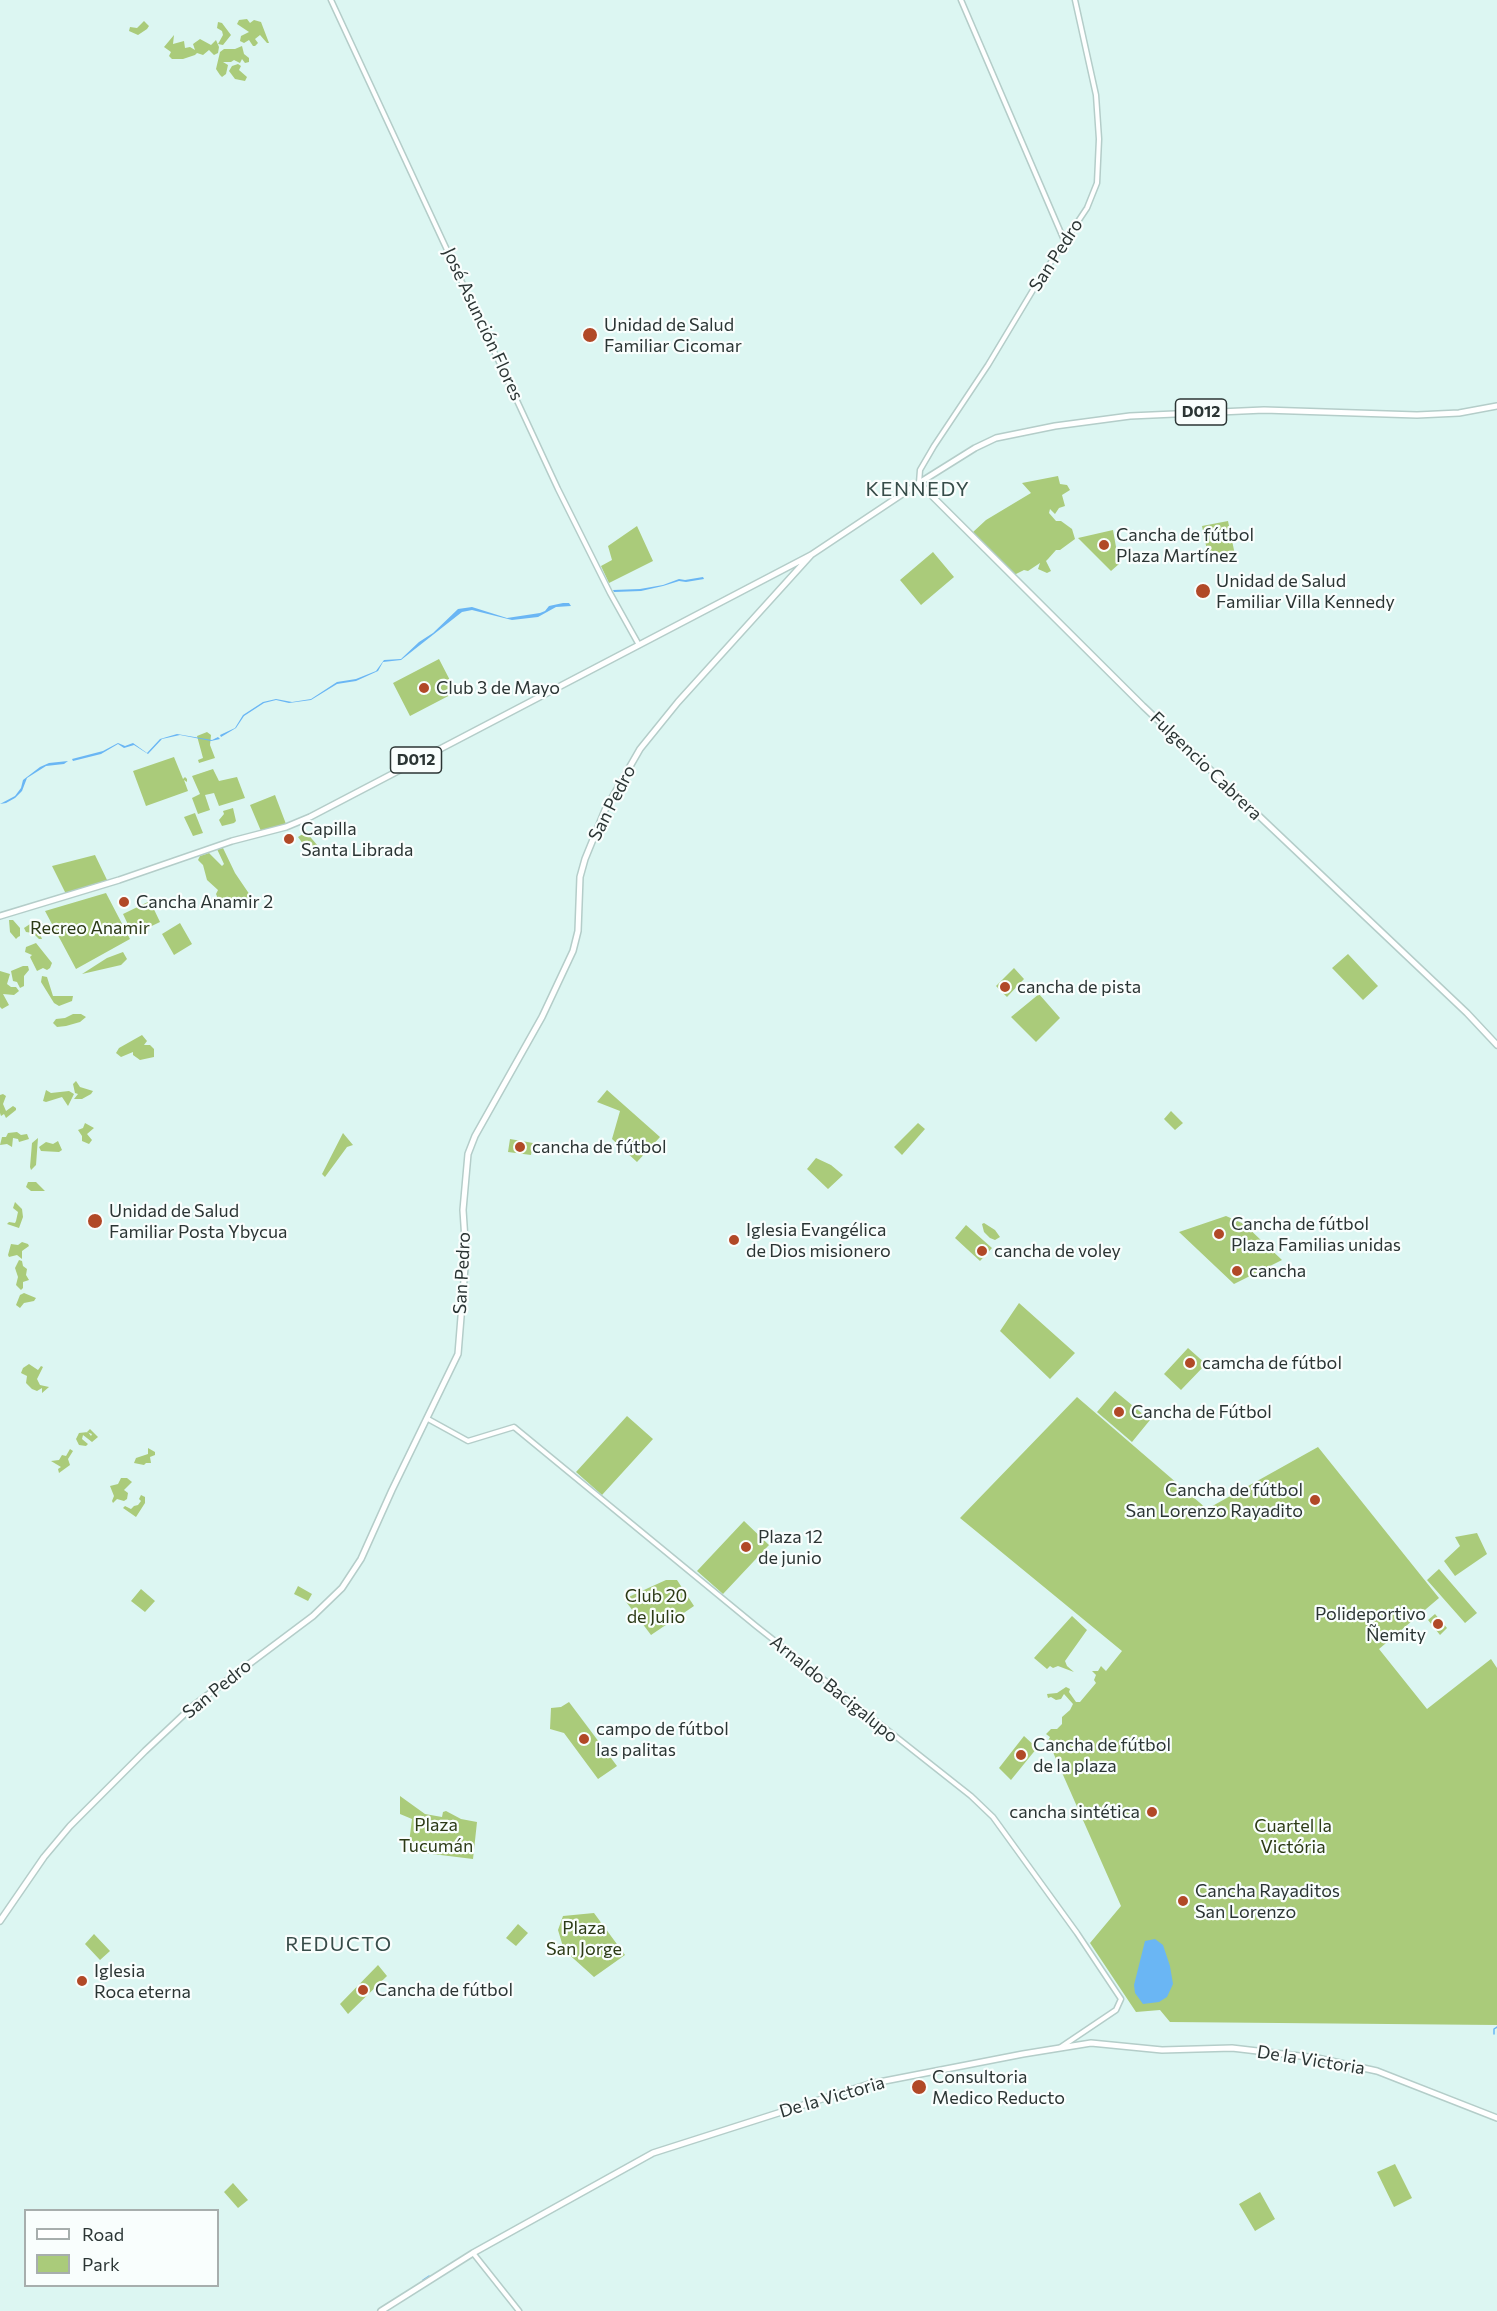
<!DOCTYPE html>
<html>
<head>
<meta charset="utf-8">
<style>
  body { margin:0 }
  #map { position:relative; width:1497px; height:2311px; overflow:hidden; background:#dcf6f2; font-family:Commissioner,sans-serif }
  canvas { display:block }
  .legend { position:absolute; left:24px; top:2209px; width:195px; height:78px; box-sizing:border-box; background:#f9fefd; border:2px solid #a7aead; margin:0; padding:8px 10px; list-style:none; font-size:18px; color:#2b3534 }
  .legend li { display:flex; align-items:center; gap:12px; height:30px }
  .legend b { width:30px; border:2px solid #a7aead }
</style>
</head>
<body>
<div id="map">
<canvas width="1497" height="2311"></canvas>
<ul class="legend">
<li><b style="height:8px;background:#fff"></b>Road</li>
<li><b style="height:16px;background:#aacb7a"></b>Park</li>
</ul>
</div>
<script>
const g = document.querySelector('canvas').getContext('2d');
g.lineJoin = 'round';
function fillPath(path, color) {
  g.fillStyle = color;
  g.fill(path, 'evenodd');
}
function shape(rows) {
  const path = new Path2D();
  for (const r of rows) {
    path.moveTo(r[0], r[1]);
    for (let i = 2; i < r.length; i += 2) path.lineTo(r[i], r[i + 1]);
  }
  return path;
}
function trace(path, color, width, dash) {
  g.strokeStyle = color;
  g.lineWidth = width;
  g.lineCap = dash ? 'butt' : 'round';
  g.setLineDash(dash || []);
  g.stroke(path);
}
function label(font, color, halo, rows, align = 'center') {
  g.font = font + ' Commissioner,sans-serif';
  g.lineWidth = 4.5;
  g.setLineDash([]);
  g.textBaseline = 'middle';
  g.strokeStyle = halo;
  g.fillStyle = color;
  for (const [text, x, y, turn = 0] of rows) {
    g.save();
    g.translate(x, y);
    g.rotate((+turn || 0) * Math.PI / 180);
    g.textAlign = isNaN(turn) ? turn : align;
    if (halo) g.strokeText(text, 0, 0);
    g.fillText(text, 0, 0);
    g.restore();
  }
}
fillPath(shape([
  [247,19,250,23,254,20,261,22,269,43,267,43,260,35,255,39,258,43,255,46,253,46,249,40,244,43,240,41,241,36,249,32,237,24,239,20],
  [144,21,149,26,147,29,138,35,129,31,130,27,137,28],
  [218,22,222,23,231,35,223,45,218,44,223,35,222,31,217,28],
  [174,35,173,44,184,41,185,48,190,47,195,50,193,44,200,39,211,45,216,40,219,47,218,53,214,55,209,50,203,55,197,53,195,55,183,59,172,59,169,56,171,52,164,47],
  [242,46,244,54,249,58,249,62,245,63,242,59,240,63,234,60,231,62,223,62,228,65,226,74,222,77,220,75,216,69,220,52,224,49,235,49],
  [238,64,241,66,239,70,247,77,245,81,235,79,229,71,232,66],
  [1058,476,1060,484,1067,485,1070,490,1062,495,1065,506,1059,508,1055,514,1050,509,1049,513,1056,521,1061,521,1072,529,1075,539,1060,550,1056,550,1048,559,1046,561,1051,571,1047,573,1038,569,1040,563,1028,571,1024,570,1014,575,1011,570,1005,571,972,533,986,520,1031,493,1022,483],
  [1228,521,1235,555,1209,560,1202,526],
  [637,526,653,561,609,583,601,566,612,560,608,546],
  [1113,530,1119,564,1111,571,1078,538],
  [933,552,954,577,921,605,900,580],
  [439,659,456,692,410,716,393,683],
  [207,732,211,735,210,745,215,758,199,763,198,760,203,758,197,736],
  [174,757,183,779,185,777,187,779,187,782,184,780,188,791,146,806,133,771],
  [213,769,219,781,237,777,245,798,219,806,214,793,205,795,210,810,198,814,192,798,200,794,192,776],
  [275,795,286,824,261,831,250,805],
  [233,808,236,821,234,823,222,826,219,820,224,814,223,811],
  [195,813,203,833,193,836,184,817],
  [306,832,318,846,309,852,298,837],
  [223,848,235,873,254,901,246,902,244,906,241,906,231,904,227,900,227,904,220,903,216,894,218,890,207,880,203,865,198,860,200,856,209,853,222,866,224,864,217,849],
  [95,855,108,882,66,894,52,866],
  [106,893,130,939,76,969,45,911],
  [150,901,160,922,133,935,123,914],
  [9,920,13,920,20,928,20,936,18,937,16,939,10,932],
  [42,923,45,926,39,932,42,939,39,939,33,933,26,932,24,928,30,924],
  [180,923,192,944,174,955,162,934],
  [36,943,52,963,50,968,47,970,43,968,37,971,30,957,32,955,25,952,26,947],
  [123,952,127,959,121,965,82,974,107,958],
  [1348,954,1378,986,1363,1000,1332,968],
  [23,966,28,966,29,970,24,976,24,986,20,988,17,982,13,981,11,971],
  [1014,968,1024,979,1007,997,996,986],
  [0,971,10,974,7,984,11,987,16,987,19,991,14,995,3,994,9,1005,2,1009,0,1007],
  [42,976,47,977,53,996,73,996,72,1001,59,1006,54,1003,41,982],
  [1039,994,1060,1018,1036,1042,1011,1017],
  [73,1014,81,1014,86,1017,80,1022,66,1026,57,1027,53,1023,56,1019,65,1018],
  [142,1035,147,1041,144,1045,150,1045,154,1049,154,1057,140,1060,133,1055,133,1052,121,1057,116,1053,119,1048],
  [76,1081,80,1087,93,1091,91,1094,82,1099,74,1099,78,1094,75,1093,73,1084],
  [46,1090,51,1093,69,1091,74,1094,68,1106,62,1097,46,1102,43,1101],
  [607,1090,660,1137,637,1162,612,1139,620,1111,597,1102],
  [3,1094,6,1096,3,1104,6,1111,13,1106,16,1108,16,1110,6,1118,4,1114,1,1116,0,1113,0,1095],
  [1171,1111,1183,1123,1175,1130,1164,1119],
  [85,1123,94,1128,87,1134,92,1140,89,1144,82,1141,82,1136,78,1130,83,1128],
  [918,1123,925,1129,902,1155,894,1147],
  [17,1132,21,1135,27,1134,29,1139,19,1142,18,1139,13,1138,12,1147,7,1144,0,1145,2,1137,6,1137,8,1133],
  [343,1133,353,1145,347,1147,325,1177,322,1174],
  [38,1138,36,1165,31,1170,30,1167,32,1143],
  [510,1139,533,1143,531,1155,508,1152],
  [58,1141,62,1150,59,1152,41,1151,39,1147,46,1142,53,1144],
  [816,1158,831,1165,843,1175,828,1189,807,1169],
  [28,1182,36,1182,45,1191,31,1191,26,1187],
  [15,1202,22,1209,23,1217,19,1228,7,1224,9,1222,15,1223,16,1221,18,1212,13,1208],
  [1226,1216,1244,1224,1282,1260,1234,1284,1179,1232],
  [984,1223,995,1230,1000,1237,995,1240,990,1238,984,1232,982,1224],
  [966,1225,992,1248,980,1261,955,1238],
  [22,1242,28,1244,29,1246,22,1251,22,1259,17,1255,9,1257,8,1255,11,1244,18,1245],
  [19,1260,22,1261,23,1266,27,1269,26,1275,29,1280,23,1282,23,1288,21,1290,16,1285,18,1277,15,1268],
  [24,1293,36,1298,34,1301,24,1303,20,1308,16,1305,20,1295],
  [1019,1303,1075,1353,1050,1379,1000,1331],
  [1188,1348,1206,1364,1181,1390,1164,1374],
  [29,1364,38,1370,41,1366,43,1367,37,1379,40,1385,49,1387,42,1393,42,1388,37,1391,32,1389,26,1383,27,1376,21,1373,23,1368],
  [1115,1391,1150,1420,1132,1442,1097,1412],
  [1077,1397,1207,1509,1318,1447,1439,1598,1379,1649,1427,1709,1491,1659,1497,1668,1497,2025,1170,2022,1160,2010,1136,2012,1090,1943,1121,1906,1048,1741,1050,1737,1046,1734,1051,1729,1057,1729,1062,1724,1062,1717,1070,1710,1073,1704,1064,1694,1061,1699,1056,1700,1051,1697,1048,1698,1047,1694,1057,1693,1066,1687,1070,1689,1069,1692,1076,1702,1080,1702,1096,1683,1094,1680,1096,1675,1092,1671,1098,1671,1101,1666,1106,1671,1122,1651,960,1518],
  [627,1416,653,1439,602,1495,576,1472],
  [90,1429,98,1437,92,1442,83,1435,82,1439,88,1444,86,1446,79,1445,76,1439,79,1433,88,1432,91,1436,92,1434,87,1432],
  [148,1448,155,1452,155,1455,150,1457,151,1463,146,1463,144,1465,134,1463,136,1458,148,1454],
  [70,1449,73,1451,68,1459,70,1465,59,1473,58,1469,61,1467,51,1461,59,1460,62,1455,66,1456],
  [121,1478,127,1478,132,1482,124,1490,128,1493,127,1499,124,1501,117,1499,113,1503,112,1501,114,1496,110,1486,118,1484],
  [141,1495,145,1497,145,1503,136,1517,123,1508,125,1506,131,1509,134,1506,138,1505,141,1501,139,1499],
  [744,1521,769,1545,723,1594,697,1571],
  [1477,1533,1487,1554,1455,1576,1444,1561,1460,1546,1455,1537],
  [1439,1569,1477,1613,1465,1623,1427,1580],
  [666,1580,677,1580,694,1606,651,1635,624,1599],
  [298,1586,312,1594,308,1601,294,1594],
  [141,1589,155,1601,145,1612,131,1601],
  [1435,1614,1447,1628,1440,1635,1428,1620],
  [1072,1616,1087,1630,1065,1661,1067,1666,1074,1672,1058,1666,1053,1668,1050,1666,1047,1669,1034,1658],
  [569,1702,617,1766,598,1779,564,1733,550,1729,551,1708,561,1707],
  [1024,1736,1037,1748,1011,1780,999,1768],
  [400,1796,425,1814,442,1817,443,1812,446,1811,461,1819,477,1822,473,1859,408,1851,412,1819,400,1814],
  [594,1913,625,1955,594,1977,564,1950,558,1930,563,1916],
  [518,1924,528,1933,516,1946,506,1938],
  [94,1934,110,1951,100,1960,85,1944],
  [378,1965,387,1976,348,2014,340,2004],
  [1395,2164,1412,2198,1394,2207,1377,2172],
  [233,2183,248,2200,238,2208,224,2192],
  [1260,2192,1275,2219,1255,2231,1239,2204]
]), '#aacb7a');
fillPath(shape([
  [703,577,704,579,686,582,679,581,663,586,641,591,614,592,613,590,640,589,663,585,679,579,685,580],
  [563,603,569,603,571,606,556,607,538,617,512,620,472,610,462,612,401,660,383,662,378,671,356,681,337,684,311,700,289,703,276,700,264,703,244,716,236,728,221,737,220,735,235,728,243,715,263,702,276,699,292,702,311,699,337,682,356,679,376,671,384,660,401,659,419,642,433,633,458,609,472,607,507,618,540,613,545,611,549,606],
  [177,734,212,740,218,737,220,739,211,741,180,735,162,739,148,754,134,745,124,748,118,744,101,754,73,761,72,759,103,751,118,743,125,746,133,743,147,753,160,739],
  [68,761,64,764,46,766,27,778,22,791,15,798,6,803,0,804,15,796,21,788,23,780,40,767,49,763],
  [1155,1939,1163,1945,1170,1966,1173,1984,1167,1997,1159,2002,1143,2004,1135,1993,1134,1985,1145,1941]
]), '#6ab6f4');
trace(shape([
  [1494,2034,1494,2029,1497,2027],
  [423,2280,429,2276]
]), '#6ab6f4', 1.5);
const minor = shape([
  [331,0,558,489,610,593,639,645],
  [961,0,1064,240],
  [919,483,920,470,934,446,988,365,1039,280,1087,208,1097,183,1099,139,1096,95,1075,0],
  [428,1419,468,1441,514,1427,756,1626,971,1796,993,1817,1077,1933,1121,1999,1116,2010,1061,2047],
  [473,2253,519,2311]
]);
const major = shape([
  [919,483,1143,706,1467,1013,1497,1045],
  [0,916,119,880,232,841,286,827,310,817,811,555,919,483,975,448,996,438,1055,426,1130,416,1264,410,1417,415,1459,413,1497,406],
  [0,1921,44,1857,70,1826,145,1751,193,1706,313,1616,342,1588,361,1559,392,1490,458,1354,466,1255,463,1210,468,1154,475,1136,542,1017,573,951,578,931,580,877,585,859,605,810,640,749,678,702,811,555],
  [381,2311,473,2253,653,2153,869,2084,1023,2054,1091,2043,1162,2050,1232,2048,1317,2058,1377,2071,1497,2118]
]);
trace(minor, '#b4cdc9', 7);
trace(major, '#b4cdc9', 8);
trace(minor, '#fff', 4);
trace(major, '#fff', 5);
for (const [x, y, r, color] of [
  [590,335,8,"#b14927"],
  [1104,545,6,"#b14927"],
  [1203,591,8,"#b14927"],
  [424,688,6,"#b14927"],
  [289,839,6,"#b14927"],
  [124,902,6,"#b14927"],
  [1005,987,6,"#b14927"],
  [520,1147,6,"#b14927"],
  [95,1221,8,"#b14927"],
  [1219,1234,6,"#b14927"],
  [734,1240,6,"#b14927"],
  [982,1251,6,"#b14927"],
  [1237,1271,6,"#b14927"],
  [1190,1363,6,"#b14927"],
  [1119,1412,6,"#b14927"],
  [1315,1500,6,"#b14927"],
  [746,1547,6,"#b14927"],
  [1438,1624,6,"#b14927"],
  [584,1739,6,"#b14927"],
  [1021,1755,6,"#b14927"],
  [1152,1812,6,"#b14927"],
  [1183,1901,6,"#b14927"],
  [82,1981,6,"#b14927"],
  [363,1990,6,"#b14927"],
  [919,2087,8,"#b14927"]
]) {
  const dot = new Path2D();
  dot.arc(x, y, r, 0, 2 * Math.PI);
  g.fillStyle = color;
  g.fill(dot);
  trace(dot, '#f9fefd', 2);
}
for (const [x, y, w] of [
  [1201,412,51],
  [416,760,51]
]) {
  const box = new Path2D();
  box.roundRect(x - w / 2, y - 13, w, 26, 4.5);
  g.fillStyle = '#f9fefd';
  g.fill(box);
  trace(box, '#2b3534', 1.5);
}
label('bold 16px', '#2b3534', null, [
  ["D012",1201,412],
  ["D012",416,760]
]);
label('18px', '#2b3534', '#f9fefd', [
  ["San Pedro",1056,255,-57],
  ["José Asunción Flores",483,324,65],
  ["Fulgencio Cabrera",1206,766,44],
  ["San Pedro",612,803,-63],
  ["San Pedro",462,1273,-87],
  ["San Pedro",217,1689,-39],
  ["Arnaldo Bacigalupo",834,1689,39],
  ["De la Victoria",1311,2060,9],
  ["De la Victoria",832,2097,-16]
]);
label('18px', '#2b3534', '#f9fefd', [
  ["Unidad de Salud",604,325],
  ["Familiar Cicomar",604,346],
  ["Cancha de fútbol",1116,535],
  ["Plaza Martínez",1116,556],
  ["Unidad de Salud",1216,581],
  ["Familiar Villa Kennedy",1216,602],
  ["Club 3 de Mayo",436,688],
  ["Capilla",301,829],
  ["Santa Librada",301,850],
  ["Cancha Anamir 2",136,902],
  ["cancha de pista",1017,987],
  ["cancha de fútbol",532,1147],
  ["Unidad de Salud",109,1211],
  ["Familiar Posta Ybycua",109,1232],
  ["Cancha de fútbol",1231,1224],
  ["Plaza Familias unidas",1231,1245],
  ["Iglesia Evangélica",746,1230],
  ["de Dios misionero",746,1251],
  ["cancha de voley",994,1251],
  ["cancha",1249,1271],
  ["camcha de fútbol",1202,1363],
  ["Cancha de Fútbol",1131,1412],
  ["Cancha de fútbol",1303,1490,"right"],
  ["San Lorenzo Rayadito",1303,1511,"right"],
  ["Plaza 12",758,1537],
  ["de junio",758,1558],
  ["Polideportivo",1426,1614,"right"],
  ["Ñemity",1426,1635,"right"],
  ["campo de fútbol",596,1729],
  ["las palitas",596,1750],
  ["Cancha de fútbol",1033,1745],
  ["de la plaza",1033,1766],
  ["cancha sintética",1140,1812,"right"],
  ["Cancha Rayaditos",1195,1891],
  ["San Lorenzo",1195,1912],
  ["Iglesia",94,1971],
  ["Roca eterna",94,1992],
  ["Cancha de fútbol",375,1990],
  ["Consultoria",932,2077],
  ["Medico Reducto",932,2098]
], 'left');
label('18px', '#2c3a16', '#f9fefd', [
  ["Recreo Anamir",90,928],
  ["Club 20",656,1596],
  ["de Julio",656,1617],
  ["Plaza",436,1825],
  ["Tucumán",436,1846],
  ["Cuartel la",1293,1826],
  ["Victória",1293,1847],
  ["Plaza",584,1928],
  ["San Jorge",584,1949]
]);
g.letterSpacing = '1.5px';
label('20px', '#374c49', '#f9fefd', [
  ["KENNEDY",918,489],
  ["REDUCTO",339,1944]
]);
g.letterSpacing = '0px';
</script>
</body>
</html>
